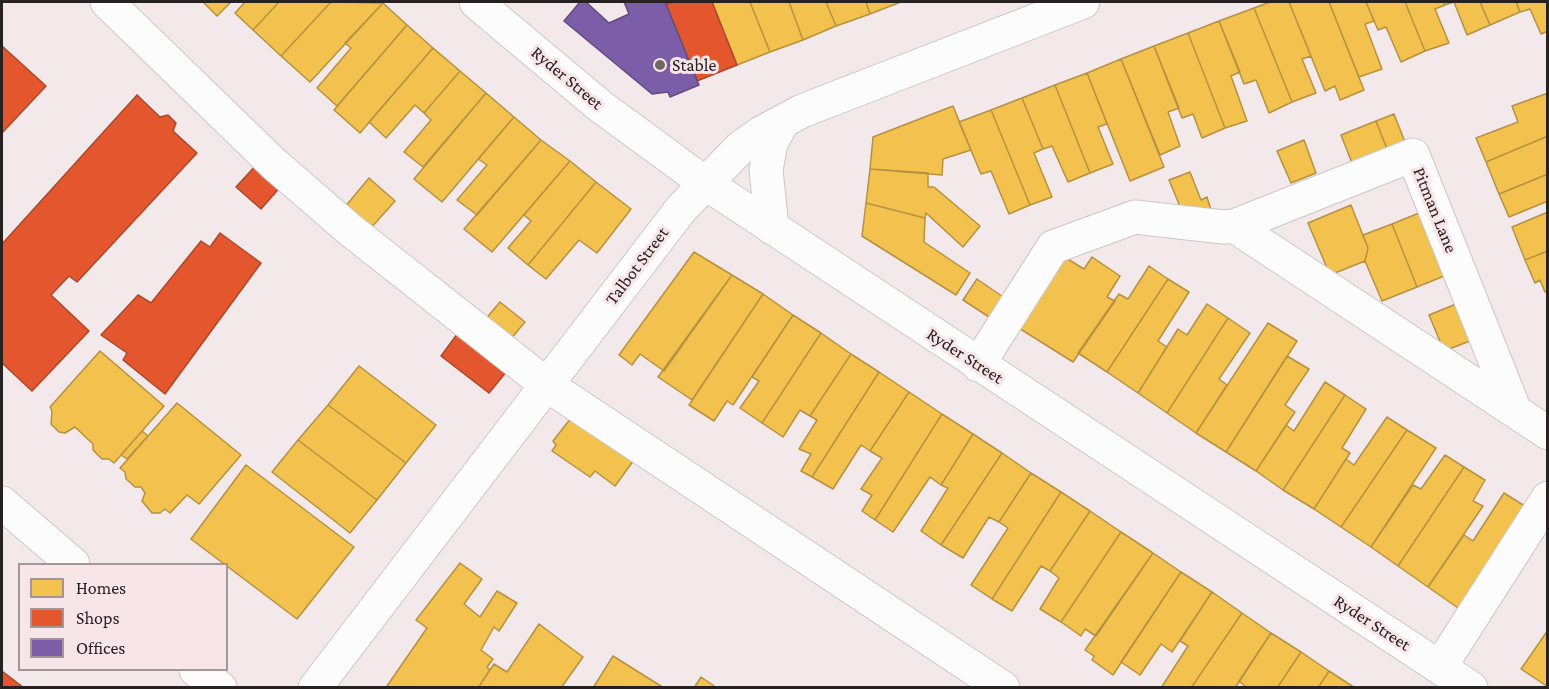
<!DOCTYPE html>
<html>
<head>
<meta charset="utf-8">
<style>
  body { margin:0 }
  #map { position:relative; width:1549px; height:689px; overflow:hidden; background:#f3e9ea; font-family:"Crimson Pro",serif }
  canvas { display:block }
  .frame { position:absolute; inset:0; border:3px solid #282122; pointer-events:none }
  .legend { position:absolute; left:18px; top:563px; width:210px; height:108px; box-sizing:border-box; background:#f7e5e7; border:2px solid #a49798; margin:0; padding:8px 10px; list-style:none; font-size:18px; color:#282122 }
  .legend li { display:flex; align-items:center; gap:12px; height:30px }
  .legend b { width:30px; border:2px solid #a49798 }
</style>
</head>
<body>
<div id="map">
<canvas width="1549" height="689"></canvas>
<div class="frame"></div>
<ul class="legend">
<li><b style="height:16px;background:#f2c14e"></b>Homes</li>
<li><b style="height:16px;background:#e4572e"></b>Shops</li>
<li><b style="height:16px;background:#7b5ea7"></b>Offices</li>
</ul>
</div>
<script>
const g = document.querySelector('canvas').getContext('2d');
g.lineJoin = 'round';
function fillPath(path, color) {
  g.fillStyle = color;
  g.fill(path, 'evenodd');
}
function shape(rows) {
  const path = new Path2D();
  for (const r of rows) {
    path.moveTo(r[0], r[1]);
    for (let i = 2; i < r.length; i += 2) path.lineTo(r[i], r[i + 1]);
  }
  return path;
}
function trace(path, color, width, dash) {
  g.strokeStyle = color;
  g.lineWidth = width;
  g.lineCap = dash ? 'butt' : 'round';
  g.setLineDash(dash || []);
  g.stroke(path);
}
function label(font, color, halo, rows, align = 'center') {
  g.font = font + ' "Crimson Pro",serif';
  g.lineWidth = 6;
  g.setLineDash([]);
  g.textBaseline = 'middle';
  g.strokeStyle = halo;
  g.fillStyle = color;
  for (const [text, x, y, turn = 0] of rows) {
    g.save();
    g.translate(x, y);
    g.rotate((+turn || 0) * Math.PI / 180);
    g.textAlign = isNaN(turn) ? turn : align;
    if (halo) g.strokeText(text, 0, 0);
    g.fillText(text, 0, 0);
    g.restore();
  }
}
const homes = shape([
  [203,2,231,2,217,16,203,2],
  [245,2,279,2,253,30,235,13,245,2],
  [279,2,331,2,281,56,253,30,279,2],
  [331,2,383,3,310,82,281,56,331,2],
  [712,2,750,2,770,52,737,65,712,2],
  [750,2,789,2,803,40,770,52,750,2],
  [789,2,826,2,836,26,803,40,789,2],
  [826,2,866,2,870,14,836,26,826,2],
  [866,2,901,2,870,14,866,2],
  [1270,2,1289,2,1311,56,1302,59,1316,93,1292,102,1254,8,1270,2],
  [1289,2,1329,2,1364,90,1340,100,1335,86,1325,91,1289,2],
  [1329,2,1366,2,1374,21,1365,24,1382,69,1359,77,1329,2],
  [1366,2,1405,2,1425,51,1401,62,1386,27,1378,30,1366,2],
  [1405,2,1443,2,1445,5,1435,9,1449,43,1425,51,1405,2],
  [1443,2,1480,2,1490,25,1467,35,1454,2,1445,5,1443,2],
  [1480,2,1516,2,1520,12,1490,25,1480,2],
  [1516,2,1548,2,1548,31,1541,34,1530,9,1520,12,1516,2],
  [383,3,407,25,337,106,317,88,351,48,345,43,383,3],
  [1254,8,1292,102,1269,113,1256,80,1244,84,1219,21,1254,8],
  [1219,21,1240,72,1231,76,1247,121,1225,128,1188,33,1219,21],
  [407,25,433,48,360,133,334,110,407,25],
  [1188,33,1225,128,1202,138,1193,114,1182,118,1154,46,1188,33],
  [1154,46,1179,108,1168,112,1180,146,1160,155,1121,59,1154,46],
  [433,48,460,71,424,113,415,105,386,138,369,122,433,48],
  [1121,59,1164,167,1130,181,1087,73,1121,59],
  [460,71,486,93,423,167,404,152,431,120,424,113,460,71],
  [1087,73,1107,124,1098,127,1113,164,1090,173,1055,85,1087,73],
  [1055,85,1090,173,1068,182,1052,146,1043,149,1022,98,1055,85],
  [486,93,514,117,442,202,414,179,486,93],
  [1548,93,1548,136,1486,162,1476,138,1518,122,1512,106,1548,93],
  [1022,98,1043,149,1034,153,1052,197,1030,205,991,110,1022,98],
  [953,106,971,150,943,159,942,175,870,169,873,137,953,106],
  [991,110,1030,205,1009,214,991,171,981,174,959,122,991,110],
  [1394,114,1405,142,1387,149,1376,121,1394,114],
  [514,117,541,140,477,215,457,200,487,165,478,159,514,117],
  [1376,121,1387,149,1352,163,1341,135,1376,121],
  [1548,136,1548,174,1499,194,1486,162,1548,136],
  [541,140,570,161,492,252,464,229,541,140],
  [1304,140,1316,173,1291,183,1277,151,1304,140],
  [570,161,596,182,528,265,508,248,531,221,524,215,570,161],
  [870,169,928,173,928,187,934,187,980,226,963,247,926,213,925,218,866,203,870,169],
  [1190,172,1201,200,1207,197,1212,213,1181,209,1169,180,1190,172],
  [1548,174,1548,201,1509,217,1499,194,1548,174],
  [369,178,395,201,370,229,344,208,369,178],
  [596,182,631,209,597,253,579,240,546,279,528,265,596,182],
  [866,203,925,218,924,242,970,273,956,295,862,236,866,203],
  [1351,205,1368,248,1365,261,1330,275,1308,223,1351,205],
  [1424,211,1449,274,1417,287,1392,224,1424,211],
  [1548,212,1548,251,1525,260,1512,227,1548,212],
  [1392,224,1417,287,1382,301,1365,261,1368,248,1363,235,1392,224],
  [1548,251,1548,291,1545,292,1540,280,1535,283,1525,260,1548,251],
  [694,252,732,275,664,371,640,354,632,365,619,355,694,252],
  [1061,255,1084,269,1092,257,1120,276,1107,297,1115,301,1073,362,1014,325,1061,255],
  [1149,266,1168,279,1107,372,1078,353,1119,294,1128,299,1149,266],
  [732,275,763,294,692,400,658,377,732,275],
  [977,279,1006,299,992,319,963,300,977,279],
  [1168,279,1189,292,1158,341,1167,347,1138,393,1107,372,1168,279],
  [763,294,793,315,733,405,727,401,714,421,689,405,763,294],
  [500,302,525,322,509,341,484,321,500,302],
  [1461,302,1475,339,1444,351,1429,315,1461,302],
  [1207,304,1228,318,1167,413,1138,393,1178,329,1187,335,1207,304],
  [793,315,821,333,762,423,740,408,759,381,752,377,793,315],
  [1228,318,1250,333,1219,379,1227,385,1196,433,1167,413,1228,318],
  [1268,323,1297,341,1226,452,1196,433,1268,323],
  [821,333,851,354,810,416,800,410,783,437,762,423,821,333],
  [100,351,164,406,114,463,109,459,102,459,93,450,93,444,75,427,65,433,59,432,51,424,52,411,50,407,100,351],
  [851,354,879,372,812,477,801,471,811,454,799,449,817,420,810,416,851,354],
  [1287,356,1309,369,1285,405,1295,412,1256,471,1226,452,1287,356],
  [359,366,436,425,406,463,328,405,359,366],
  [879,372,909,392,870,451,861,445,833,489,812,477,879,372],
  [1325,382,1345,395,1283,490,1256,471,1286,425,1294,431,1325,382],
  [909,392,942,414,875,520,862,511,872,495,861,489,882,458,870,451,909,392],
  [1345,395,1366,409,1342,448,1350,453,1314,509,1283,490,1345,395],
  [177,403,241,455,199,504,187,495,170,513,165,509,160,513,152,513,142,501,145,493,141,487,135,487,126,479,125,472,120,468,177,403],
  [328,405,406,463,377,500,298,440,328,405],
  [942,414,973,434,941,485,930,477,893,532,875,520,942,414],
  [1387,417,1407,430,1341,527,1314,509,1346,459,1354,465,1387,417],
  [571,418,634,460,615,486,595,471,590,477,552,451,556,445,553,441,571,418],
  [1407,430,1436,448,1371,547,1341,527,1407,430],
  [142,431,148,436,127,459,121,455,142,431],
  [973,434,1002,453,941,545,921,531,948,488,941,485,973,434],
  [298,440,377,500,350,533,272,472,298,440],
  [1002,453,1031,473,999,522,989,517,963,558,941,545,1002,453],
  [1445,455,1464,467,1398,566,1371,547,1413,485,1421,489,1445,455],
  [246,465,354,547,297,619,191,539,246,465],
  [1464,467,1485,480,1473,501,1483,506,1428,587,1398,566,1464,467],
  [1031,473,1061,492,992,599,971,585,1008,528,999,522,1031,473],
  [1061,492,1090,511,1050,571,1041,566,1012,611,992,599,1061,492],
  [1504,493,1528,508,1461,610,1428,587,1464,535,1473,541,1504,493],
  [1090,511,1121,532,1061,622,1040,609,1059,578,1050,571,1090,511],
  [1121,532,1153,553,1096,636,1085,629,1081,636,1061,622,1121,532],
  [1153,553,1181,572,1113,675,1092,660,1094,656,1085,650,1153,553],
  [460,563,482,579,464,604,480,617,497,591,517,603,499,631,494,627,481,650,493,659,487,667,490,670,478,688,389,688,387,686,427,628,416,620,460,563],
  [1181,572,1212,592,1172,652,1161,644,1140,675,1121,662,1181,572],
  [1212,592,1242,613,1191,688,1161,688,1188,646,1180,641,1212,592],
  [1242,613,1271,633,1235,688,1191,688,1242,613],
  [539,624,583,657,561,688,478,688,494,664,507,672,539,624],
  [1548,630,1548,687,1521,669,1548,630],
  [1271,633,1301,652,1277,688,1247,688,1239,681,1271,633],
  [1301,652,1329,671,1318,688,1277,688,1301,652],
  [613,656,664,688,593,688,613,656],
  [1329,671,1355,688,1318,688,1329,671],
  [701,677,717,688,694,688,701,677]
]);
fillPath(homes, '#f2c14e');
trace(homes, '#b59141', 1.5);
const shops = shape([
  [674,2,712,2,737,65,697,81,666,4,674,2],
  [2,46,46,86,2,133,2,46],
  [137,95,160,117,168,115,176,123,173,131,197,153,77,282,69,276,51,295,89,331,32,391,2,363,2,244,137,95],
  [258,163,282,185,261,209,236,187,258,163],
  [220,233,261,263,165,394,123,360,127,353,101,335,138,295,151,303,201,241,210,247,220,233],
  [458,333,507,371,489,393,441,356,458,333],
  [2,671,24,688,2,688,2,671]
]);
fillPath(shops, '#e4572e');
trace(shops, '#ac472a', 1.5);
const offices = shape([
  [580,2,586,2,609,23,629,14,624,2,665,2,699,85,670,97,668,92,652,94,564,21,580,2]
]);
fillPath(offices, '#7b5ea7');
trace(offices, '#624c7f', 1.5);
const minor = shape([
  [107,2,273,163,349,229,547,385,1003,688],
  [476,2,600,106,705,183,1471,688],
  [1234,226,1413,155,1515,411],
  [772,228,766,170,771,143,783,121],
  [978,365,1053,247,1135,217,1223,227,1234,226,1548,433],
  [1440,667,1548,498],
  [315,688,681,209,740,148,761,133,802,111,1083,2]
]);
const major = shape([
  [2,503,73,564],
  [196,670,220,688]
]);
trace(minor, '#cdc6c7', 35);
trace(major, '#cdc6c7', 35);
trace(minor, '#fdfcfc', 33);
trace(major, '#fdfcfc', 33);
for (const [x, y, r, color] of [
  [660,65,6,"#6f6768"]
]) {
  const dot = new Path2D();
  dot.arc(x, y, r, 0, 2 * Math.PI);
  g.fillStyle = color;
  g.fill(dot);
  trace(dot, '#f7e5e7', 2);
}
label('18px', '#282122', '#f7e5e7', [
  ["Stable",672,65]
], 'left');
label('18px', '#282122', '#f7e5e7', [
  ["Ryder Street",567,78,40],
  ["Pitman Lane",1435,210,68],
  ["Talbot Street",637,266,-53],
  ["Ryder Street",965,356,33],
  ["Ryder Street",1372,623,33]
]);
</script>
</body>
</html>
